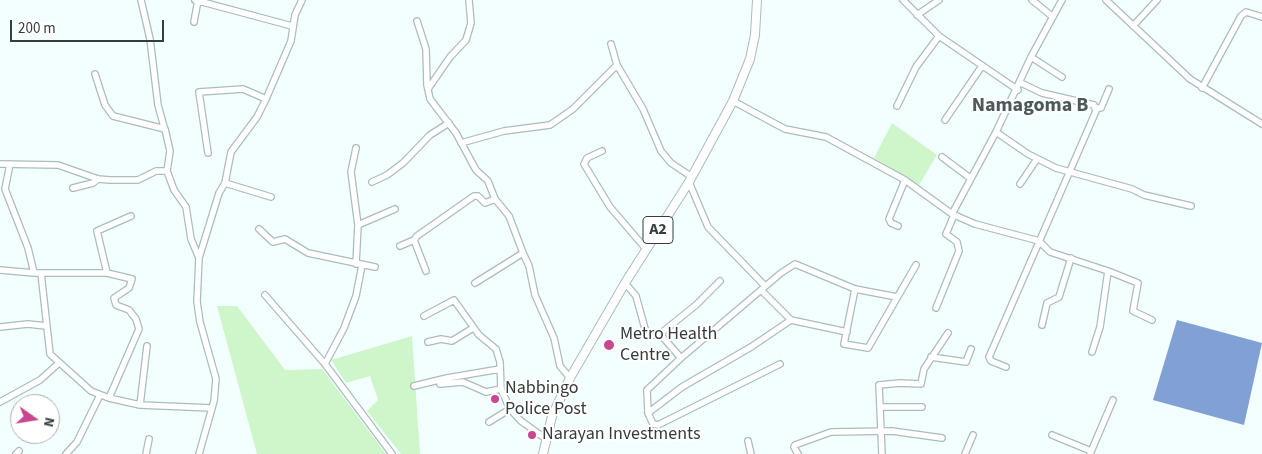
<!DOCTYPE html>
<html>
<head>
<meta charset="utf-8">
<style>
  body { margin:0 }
  #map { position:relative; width:1262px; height:454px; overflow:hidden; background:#f3feff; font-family:"Source Sans 3",sans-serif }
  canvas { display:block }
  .north { position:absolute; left:10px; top:394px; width:50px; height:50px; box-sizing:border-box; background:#fff; border:1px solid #aeb1b1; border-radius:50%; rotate:103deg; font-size:14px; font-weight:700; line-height:20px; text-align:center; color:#353c3c }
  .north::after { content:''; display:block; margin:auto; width:18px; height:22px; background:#c94790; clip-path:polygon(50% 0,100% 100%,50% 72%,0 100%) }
  .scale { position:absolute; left:10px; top:20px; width:154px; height:22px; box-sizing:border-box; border:2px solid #353c3c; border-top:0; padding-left:6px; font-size:15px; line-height:18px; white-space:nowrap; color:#353c3c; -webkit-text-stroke:4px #fff; paint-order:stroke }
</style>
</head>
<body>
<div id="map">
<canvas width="1262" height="454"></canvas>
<div class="north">N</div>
<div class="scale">200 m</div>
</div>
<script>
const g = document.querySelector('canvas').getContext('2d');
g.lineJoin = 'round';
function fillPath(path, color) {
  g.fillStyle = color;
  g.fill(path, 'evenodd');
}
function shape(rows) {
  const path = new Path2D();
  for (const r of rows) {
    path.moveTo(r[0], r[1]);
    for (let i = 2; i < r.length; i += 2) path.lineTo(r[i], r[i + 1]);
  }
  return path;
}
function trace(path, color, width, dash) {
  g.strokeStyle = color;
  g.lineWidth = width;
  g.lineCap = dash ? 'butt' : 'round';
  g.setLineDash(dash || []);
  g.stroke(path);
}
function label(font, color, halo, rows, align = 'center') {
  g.font = font + ' "Source Sans 3",sans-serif';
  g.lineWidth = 4;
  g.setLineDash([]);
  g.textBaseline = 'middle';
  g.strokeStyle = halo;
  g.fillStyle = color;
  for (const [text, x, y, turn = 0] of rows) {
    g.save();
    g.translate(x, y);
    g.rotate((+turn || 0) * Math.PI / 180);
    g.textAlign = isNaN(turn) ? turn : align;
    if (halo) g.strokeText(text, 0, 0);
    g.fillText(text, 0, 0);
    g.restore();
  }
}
fillPath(shape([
  [892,123,937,155,919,185,874,158],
  [217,306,237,306,285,370,322,369,386,454,257,454],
  [412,336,420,454,401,454,367,411,378,400,370,376,346,383,331,360]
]), '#cff5ca');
fillPath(shape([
  [1177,320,1262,343,1244,425,1153,400]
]), '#81a0d3');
const minor = shape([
  [141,0,150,39,158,105,164,127],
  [195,0,292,26],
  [903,0,939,36,1018,90],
  [1032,0,1053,17],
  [1106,0,1190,79,1262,124],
  [917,15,939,0],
  [417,21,426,49,427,85,430,99,456,133,476,170,488,181,495,199,509,216,523,253],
  [194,22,198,0],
  [1133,26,1157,0],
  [611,44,617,65,643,109,661,151,671,163,692,177],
  [1031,57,1062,77],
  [95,74,105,105,113,116,165,129,170,151,167,171,174,190,186,207,191,239,199,258],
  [1202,88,1241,16,1246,12,1262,17],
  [428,89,450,57,466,40,471,23,469,0],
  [733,101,785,129,826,137,905,180,952,214,975,224,1028,238,1039,241,1050,252,1108,271,1100,327,1092,352],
  [897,106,916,67,939,36],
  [1096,108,1101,108,1109,89],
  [945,120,982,66],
  [996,132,1028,154,1056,168,1132,189,1144,195,1191,206],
  [461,143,504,131,550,125,573,109,617,65],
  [356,148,351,172,358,225],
  [602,151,587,158,584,164,610,207,646,249],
  [208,153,199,92,243,89,266,99],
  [942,157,970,178],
  [0,164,58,165,98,179,110,180,138,180,156,171,167,171],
  [10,164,5,189,28,248,34,273,41,273,50,354,91,391,109,398,140,405,212,408],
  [372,182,387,175,403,163,430,135,449,123],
  [689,182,708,227,765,286],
  [225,183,271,197],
  [1020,184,1037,159],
  [73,188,93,183,98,179],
  [952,214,996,132,1031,57,1062,0],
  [898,226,891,223,889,219,905,180],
  [259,229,273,242,285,239,308,253,375,267],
  [400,246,414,240],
  [356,264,358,225,395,209],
  [0,270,34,273],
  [426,271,414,240,417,236,474,196,478,196,485,203,495,199],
  [1108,271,1138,283,1133,311,1152,320],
  [41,273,107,273,132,279,129,288,114,298,116,305,129,310,136,319,139,329,109,398],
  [107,273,97,231,131,216],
  [475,283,523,253,529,266,535,295,554,338,560,366,570,378],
  [625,283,636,296,647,336,660,334,696,305,720,281],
  [855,289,844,344,868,348,916,265],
  [265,295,325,364,392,454],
  [936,308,959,251,957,242,946,234,954,215],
  [424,316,454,300,479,335,496,349,500,362,501,389,510,409,521,421,546,439],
  [791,320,847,332],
  [1042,325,1047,303,1059,297,1071,258],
  [0,327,28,324,46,326],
  [660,334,681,358,781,273,795,264,855,289,897,297],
  [428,342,441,339,452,341,473,328],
  [931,357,966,362,971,349],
  [681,358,647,390,648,413,653,424,658,425,780,364],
  [325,364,344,328,356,296,362,265],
  [1006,367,991,361,989,357,1096,111,1094,105,1042,93,1021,83],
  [440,384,463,382,486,392,501,389],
  [414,386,447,378,500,369],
  [0,402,40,380,59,363],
  [140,405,147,346],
  [880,407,922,407],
  [648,413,682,387,751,347,791,320,761,290],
  [489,422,510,409],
  [1052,435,1091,451],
  [748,441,751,454],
  [16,454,19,451],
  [66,454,77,442,100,395],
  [146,454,149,439],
  [199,454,214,401,216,379,200,322,197,302,199,258,219,193,225,183,231,152,257,117,266,99,291,41,295,15,302,0],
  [798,454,794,447,795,445,831,432,892,431,942,438],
  [882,454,879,385,900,383,921,384,924,369,948,333],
  [965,454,973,435],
  [1090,454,1113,400]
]);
const major = shape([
  [543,454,552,416,570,378,625,283,689,182,733,101,750,59,755,35,757,0]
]);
trace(minor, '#abbcbd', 8);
trace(major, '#abbcbd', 10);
trace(minor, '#fff', 5.5);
trace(major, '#fff', 8);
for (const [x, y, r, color] of [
  [609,345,6,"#c94790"],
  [495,399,5,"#c94790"],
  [532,435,5,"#c94790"]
]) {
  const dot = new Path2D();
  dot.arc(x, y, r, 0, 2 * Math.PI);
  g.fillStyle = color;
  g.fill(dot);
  trace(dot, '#fff', 2);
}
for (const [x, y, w] of [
  [658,230,30]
]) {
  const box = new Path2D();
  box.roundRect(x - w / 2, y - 13.5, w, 27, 4);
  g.fillStyle = '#fff';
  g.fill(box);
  trace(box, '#353c3c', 1);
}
label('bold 16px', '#353c3c', null, [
  ["A2",658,230]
]);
label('18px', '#353c3c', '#fff', [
  ["Metro Health",620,335],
  ["Centre",620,356],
  ["Nabbingo",505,389],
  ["Police Post",505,410],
  ["Narayan Investments",542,435]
], 'left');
label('bold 20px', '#4a595a', '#fff', [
  ["Namagoma B",1030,107]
]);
</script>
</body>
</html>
